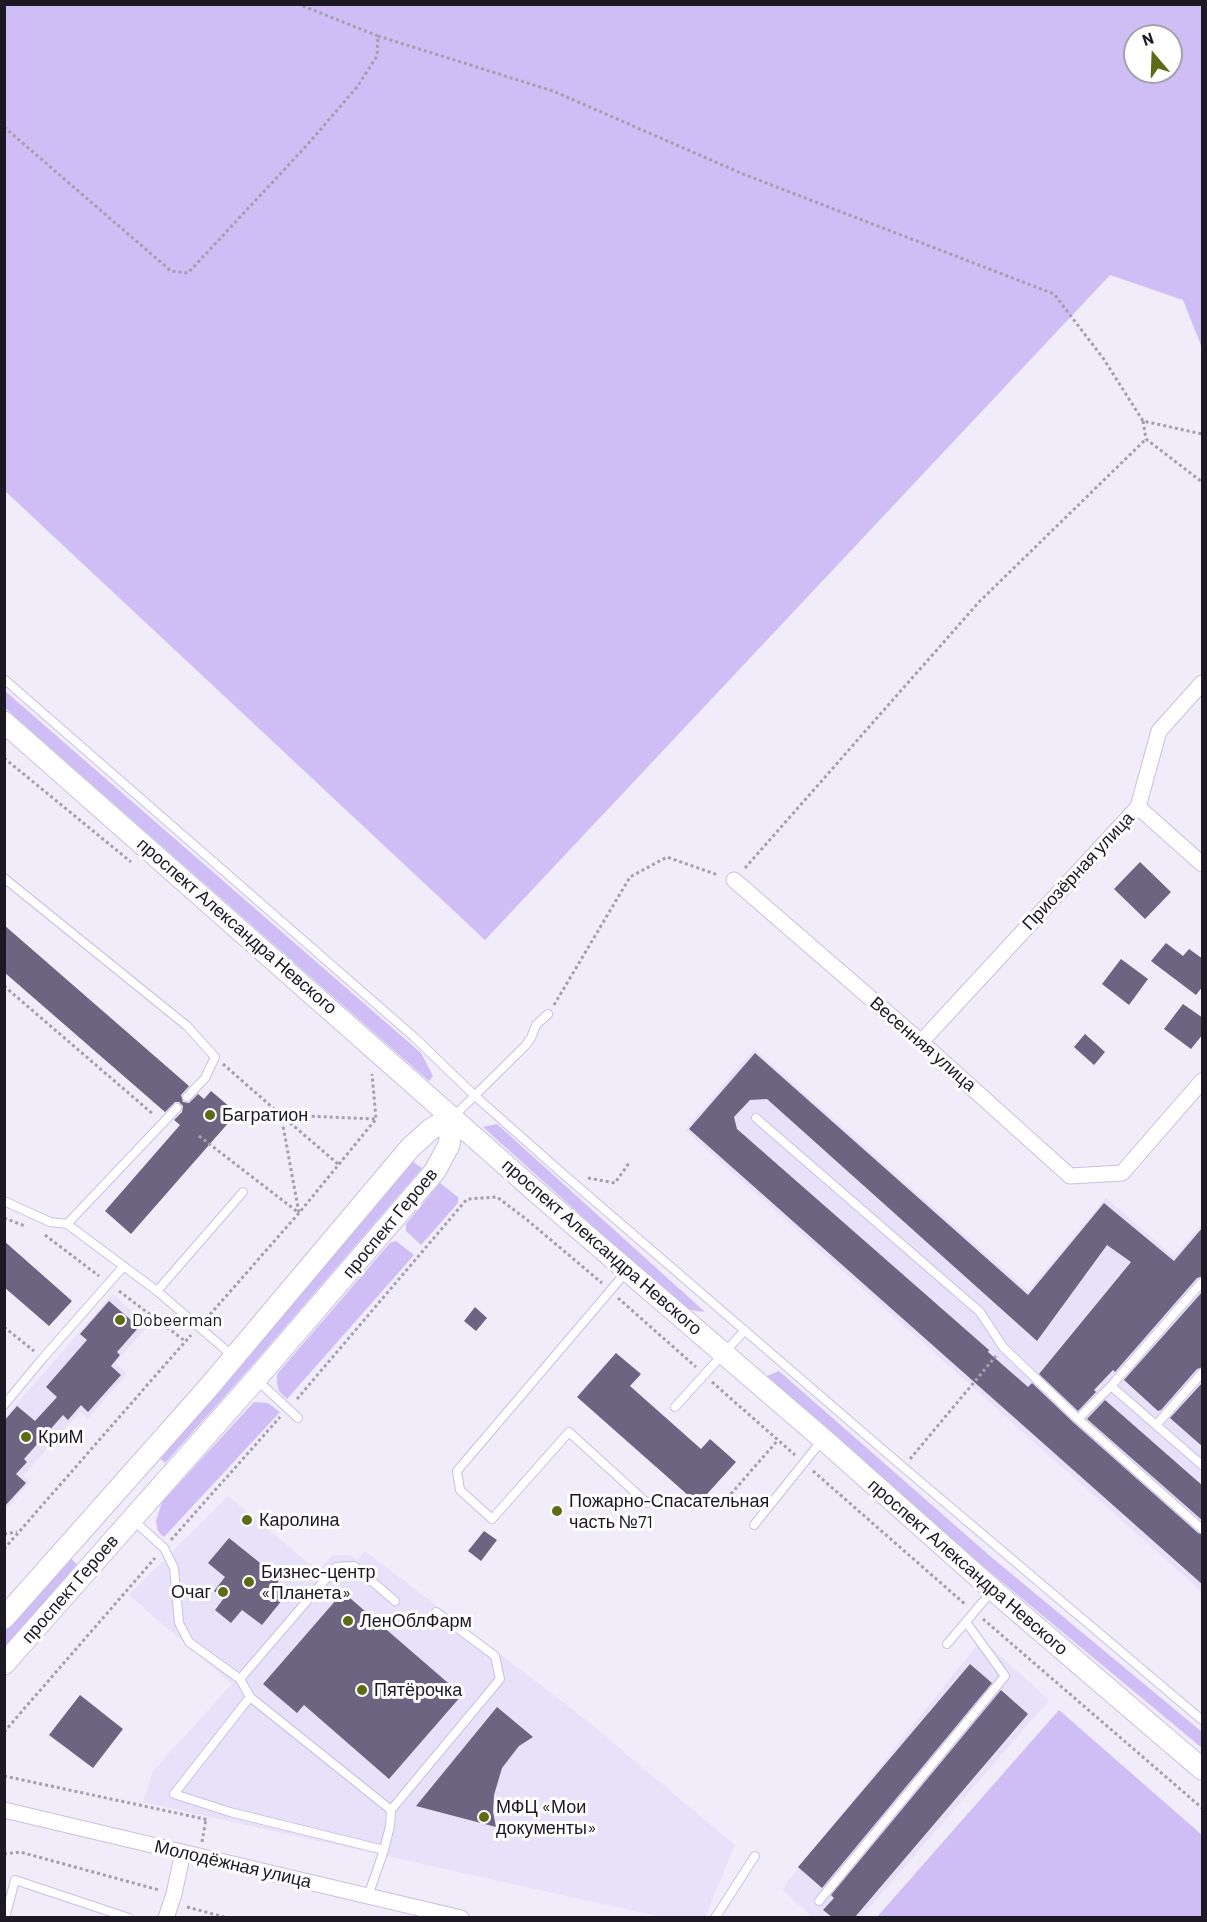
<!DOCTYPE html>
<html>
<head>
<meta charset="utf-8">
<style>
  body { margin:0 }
  #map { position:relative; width:1207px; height:1922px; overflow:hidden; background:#f0ecfa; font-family:Barlow,sans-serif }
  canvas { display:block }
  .frame { position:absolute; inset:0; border:6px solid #1c1824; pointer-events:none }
  .north { position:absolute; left:1123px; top:24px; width:60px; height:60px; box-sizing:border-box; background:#fff; border:2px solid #a4a3a7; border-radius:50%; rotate:341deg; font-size:16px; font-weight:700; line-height:24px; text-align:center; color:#1c1824 }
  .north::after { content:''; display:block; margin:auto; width:21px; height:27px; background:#5c6b15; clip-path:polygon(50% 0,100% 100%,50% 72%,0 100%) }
</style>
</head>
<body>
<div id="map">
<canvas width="1207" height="1922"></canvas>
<div class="frame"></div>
<div class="north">N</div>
</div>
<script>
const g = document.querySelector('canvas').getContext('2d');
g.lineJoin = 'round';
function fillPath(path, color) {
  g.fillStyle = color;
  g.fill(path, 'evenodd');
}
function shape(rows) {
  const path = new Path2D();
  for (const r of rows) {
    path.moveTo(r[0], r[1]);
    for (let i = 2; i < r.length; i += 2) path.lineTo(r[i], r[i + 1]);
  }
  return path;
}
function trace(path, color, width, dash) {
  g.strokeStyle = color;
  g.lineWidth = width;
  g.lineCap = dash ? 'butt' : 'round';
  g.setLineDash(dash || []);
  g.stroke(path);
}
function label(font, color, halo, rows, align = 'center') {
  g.font = font + ' Barlow,sans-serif';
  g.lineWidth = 6;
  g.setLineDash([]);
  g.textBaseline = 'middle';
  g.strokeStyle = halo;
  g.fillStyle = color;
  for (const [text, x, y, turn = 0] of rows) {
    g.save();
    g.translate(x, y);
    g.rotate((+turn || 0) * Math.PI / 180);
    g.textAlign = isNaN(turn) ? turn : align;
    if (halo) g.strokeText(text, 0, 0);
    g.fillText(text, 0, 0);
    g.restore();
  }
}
fillPath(shape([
  [754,1049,1028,1291,1106,1198,1174,1257,1202,1224,1202,1592,685,1130],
  [113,1294,148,1326,115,1363,127,1374,87,1419,80,1412,23,1476,30,1482,5,1511,5,1417],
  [228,1496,318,1571,333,1555,350,1555,357,1560,365,1551,581,1716,735,1845,705,1917,662,1917,143,1802,153,1771,232,1684,129,1595],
  [982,1639,1049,1700,861,1917,812,1917,782,1889]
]), '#e8e1fa');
fillPath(shape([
  [4,5,1202,5,1202,348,1183,300,1110,275,485,940,5,491],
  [1135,36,1171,36,1171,72,1135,72],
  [5,691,421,1053,433,1076,429,1081,5,708],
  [497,1124,705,1312,685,1309,483,1127],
  [413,1162,422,1168,248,1370,165,1463,159,1457],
  [440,1183,458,1197,458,1203,421,1245,406,1231,406,1224],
  [396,1241,414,1255,287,1399,279,1391,277,1384,277,1374,390,1243],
  [779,1371,990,1556,1202,1732,1202,1748,983,1566,765,1377],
  [254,1402,268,1403,280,1412,164,1537,158,1531,156,1521,162,1502],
  [70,1558,77,1564,5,1647,5,1631],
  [1059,1710,1202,1835,1202,1917,877,1917]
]), '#cfbef5');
fillPath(shape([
  [1140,862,1171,892,1145,919,1114,889],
  [4,925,189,1086,181,1095,183,1102,189,1103,198,1094,204,1099,211,1091,237,1113,131,1234,105,1211,180,1125,174,1120,182,1112,183,1106,179,1102,175,1102,165,1112,4,972],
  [1166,943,1183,956,1189,949,1203,959,1203,986,1196,995,1151,961],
  [1121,959,1148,979,1129,1005,1102,984],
  [1183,1004,1203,1018,1203,1034,1191,1049,1164,1029],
  [1085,1034,1105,1052,1094,1065,1074,1047],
  [755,1053,1028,1295,1104,1203,1174,1261,1203,1227,1203,1276,1197,1278,1115,1372,1113,1370,1094,1390,1096,1392,1078,1411,1039,1374,1131,1262,1107,1245,1037,1341,767,1099,750,1100,734,1117,737,1129,989,1350,988,1352,1028,1387,1032,1383,1074,1423,1198,1533,1203,1535,1203,1585,689,1129],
  [4,1241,72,1301,49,1326,4,1287],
  [1203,1291,1203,1367,1197,1369,1161,1410,1158,1411,1124,1380],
  [109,1301,139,1327,117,1352,120,1355,111,1366,121,1375,88,1412,81,1405,68,1420,63,1415,24,1459,27,1462,16,1474,26,1483,4,1507,4,1421,17,1406,35,1421,57,1397,46,1387,87,1340,80,1334],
  [475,1307,487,1318,476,1331,464,1321],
  [616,1353,641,1374,630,1386,701,1449,710,1439,736,1462,698,1504,577,1397],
  [1203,1382,1203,1447,1170,1418],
  [1105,1400,1203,1486,1203,1521,1087,1419],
  [484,1531,497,1540,481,1561,468,1551],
  [229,1538,280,1579,276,1585,287,1594,262,1625,242,1610,231,1623,215,1610,224,1598,214,1591,225,1577,208,1563],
  [343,1592,462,1695,389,1779,304,1705,297,1713,263,1684],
  [970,1664,992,1683,822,1888,798,1867],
  [1001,1690,1028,1714,855,1917,832,1917,823,1910,834,1898,831,1895],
  [80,1695,123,1729,93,1768,49,1735],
  [497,1707,533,1737,519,1746,502,1768,494,1795,493,1812,496,1827,416,1806]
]), '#6d6481');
const service = shape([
  [4,679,414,1037,474,1095,562,1173,903,1467,1202,1720],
  [4,878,187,1026,215,1057,205,1078,187,1097],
  [454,1116,525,1046,531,1038,536,1025,548,1014],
  [756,1118,980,1312,1003,1347,1078,1419,1202,1529],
  [4,1201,50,1222,67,1224,157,1291,234,1357],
  [67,1224,177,1108],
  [627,1271,457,1471,460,1490,492,1519,569,1432,647,1503],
  [1202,1282,1111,1386,1202,1465],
  [157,1291,243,1192],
  [257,1380,298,1418],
  [4,1405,43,1358,123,1267],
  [675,1407,745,1330],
  [1078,1419,1111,1386],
  [1157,1424,1202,1373],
  [133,1520,164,1548,174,1568,179,1623,189,1642,240,1679,250,1697,391,1810,390,1826,384,1850,368,1896],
  [754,1525,823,1439],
  [947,1644,992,1591],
  [240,1679,336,1567,354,1566,395,1601],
  [250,1697,174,1794,230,1812,384,1850],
  [391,1810,500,1679,495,1656,436,1612],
  [819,1901,1005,1676,966,1622],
  [5,1918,15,1880,129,1918],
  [715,1918,755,1856]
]);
const minor = shape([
  [1138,807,1202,864],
  [734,880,921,1042,1070,1176,1122,1173,1202,1081],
  [921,1042,1138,807,1159,731,1202,683],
  [4,1810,461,1918],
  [166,1918,174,1894,183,1852]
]);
const secondary = shape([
  [4,722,543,1198,823,1439,993,1590,1202,1769],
  [4,1618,208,1388,410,1148,431,1129,453,1117],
  [4,1664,256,1379,435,1171,449,1145,453,1117]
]);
trace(service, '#cabfe1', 10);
trace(minor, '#cabfe1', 17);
trace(secondary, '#cabfe1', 23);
trace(shape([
  [378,36,553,91,743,174,1054,294,1103,358,1143,421,1202,434],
  [4,127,171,271,188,273,308,144,357,87,377,56,378,36,298,4],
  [1143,421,1146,439,1202,482],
  [4,758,131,862],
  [745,868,979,602,1146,439],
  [4,986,154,1115],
  [554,1005,630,877,667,857,718,875],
  [223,1064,281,1115,376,1119],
  [281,1115,299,1213],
  [281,1115,338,1164],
  [199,1136,299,1213],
  [588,1178,615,1183,629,1163],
  [4,1218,25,1226],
  [45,1235,99,1276],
  [119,1291,185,1341],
  [618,1298,696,1367],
  [206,1319,299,1213,376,1119,372,1074],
  [4,1327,34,1351],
  [712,1382,795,1455],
  [297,1399,467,1199,497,1197,526,1219,602,1283],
  [910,1459,996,1356],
  [813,1471,966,1605],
  [723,1503,778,1440],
  [4,1534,17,1532],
  [171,1540,280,1417],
  [4,1549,191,1335],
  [983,1619,1202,1808],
  [4,1732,155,1558],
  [4,1776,209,1820],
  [202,1842,206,1819],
  [4,1854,20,1852,159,1890],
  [187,1907,228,1918]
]), '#a39fad', 3, [3, 3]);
trace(service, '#fff', 8);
trace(minor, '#fff', 15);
trace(secondary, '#fff', 21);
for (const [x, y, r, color] of [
  [210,1115,6,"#5c6b15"],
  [120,1320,6,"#5c6b15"],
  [26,1437,6,"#5c6b15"],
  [557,1511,6,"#5c6b15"],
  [247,1520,6,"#5c6b15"],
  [249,1582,6,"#5c6b15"],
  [223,1592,6,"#5c6b15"],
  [348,1621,6,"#5c6b15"],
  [362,1690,6,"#5c6b15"],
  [484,1817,6,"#5c6b15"]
]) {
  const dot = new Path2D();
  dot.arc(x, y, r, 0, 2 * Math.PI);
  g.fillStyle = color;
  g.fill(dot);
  trace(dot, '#fff', 2);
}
label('18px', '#1c1824', '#fff', [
  ["Приозёрная улица",1078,871,-47],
  ["проспект Александра Невского",237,926,41],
  ["Весенняя улица",923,1044,41],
  ["проспект Героев",390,1223,-50],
  ["проспект Александра Невского",602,1247,41],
  ["проспект Александра Невского",968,1567,41],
  ["проспект Героев",70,1589,-49],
  ["Молодёжная улица",233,1864,13]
]);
label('18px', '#1c1824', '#fff', [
  ["Багратион",222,1115],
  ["Dobeerman",132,1320],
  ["КриМ",38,1437],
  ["Пожарно-Спасательная",569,1501],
  ["часть №71",569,1522],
  ["Каролина",259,1520],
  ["Бизнес-центр",261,1572],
  ["«Планета»",261,1593],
  ["Очаг",211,1592,"right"],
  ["ЛенОблФарм",360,1621],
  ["Пятёрочка",374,1690],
  ["МФЦ «Мои",496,1807],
  ["документы»",496,1828]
], 'left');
</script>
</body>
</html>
